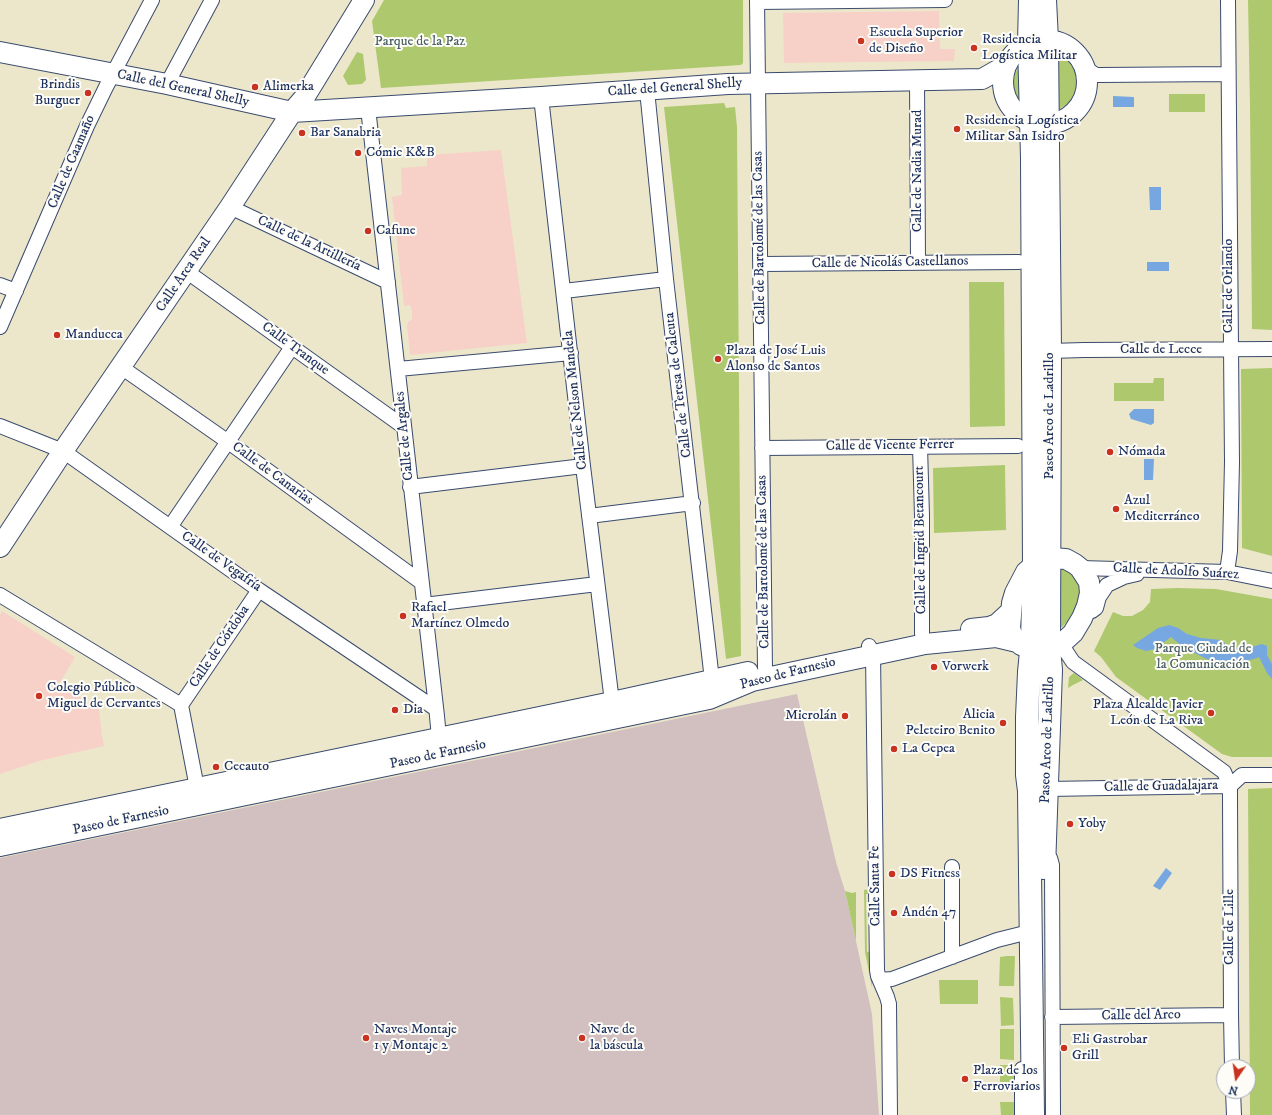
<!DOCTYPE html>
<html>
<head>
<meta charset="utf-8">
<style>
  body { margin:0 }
  #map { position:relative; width:1272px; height:1115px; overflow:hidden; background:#ece7cb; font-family:"IM FELL DW Pica",serif }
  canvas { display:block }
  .north { position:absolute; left:1216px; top:1059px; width:40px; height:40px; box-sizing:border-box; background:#fdfcf7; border:1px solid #a3aaba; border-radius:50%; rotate:193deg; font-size:11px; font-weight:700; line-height:16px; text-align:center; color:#1b2f5e }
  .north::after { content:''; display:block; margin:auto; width:14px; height:18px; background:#c8321e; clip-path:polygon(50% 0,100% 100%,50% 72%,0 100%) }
</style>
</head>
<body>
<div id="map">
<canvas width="1272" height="1115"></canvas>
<div class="north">N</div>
</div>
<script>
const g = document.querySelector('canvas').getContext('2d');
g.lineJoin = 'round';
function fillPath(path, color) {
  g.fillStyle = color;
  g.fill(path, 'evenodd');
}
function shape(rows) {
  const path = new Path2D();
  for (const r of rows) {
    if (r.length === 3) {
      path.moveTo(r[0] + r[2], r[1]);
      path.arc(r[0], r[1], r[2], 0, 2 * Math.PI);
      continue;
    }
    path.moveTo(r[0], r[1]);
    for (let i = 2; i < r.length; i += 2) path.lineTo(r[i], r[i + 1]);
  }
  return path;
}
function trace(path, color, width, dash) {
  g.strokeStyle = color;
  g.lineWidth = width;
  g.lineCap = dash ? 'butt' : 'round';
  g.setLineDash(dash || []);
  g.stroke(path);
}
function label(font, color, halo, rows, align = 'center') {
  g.font = font + ' "IM FELL DW Pica",serif';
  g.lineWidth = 4;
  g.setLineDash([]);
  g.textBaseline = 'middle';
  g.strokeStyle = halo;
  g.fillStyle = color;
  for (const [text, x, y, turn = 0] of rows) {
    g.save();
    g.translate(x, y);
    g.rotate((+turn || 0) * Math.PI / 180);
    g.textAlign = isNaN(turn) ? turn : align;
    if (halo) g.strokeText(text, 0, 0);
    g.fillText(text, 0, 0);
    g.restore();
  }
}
fillPath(shape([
  [939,11,940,49,955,49,954,61,784,63,783,13],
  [501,150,527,343,410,355,407,326,408,322,412,319,412,310,410,305,404,306,392,197,402,195,401,168,427,166,427,155],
  [2,611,75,657,59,684,99,709,102,736,104,746,39,761,0,774,0,615]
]), '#f7d1c8');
fillPath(shape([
  [797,694,836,862,845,891,872,1014,879,1115,0,1115,0,858]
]), '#d2bfc0');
fillPath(shape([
  [384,0,743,0,743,63,741,65,381,88,372,21],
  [1248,0,1272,0,1272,330,1252,329,1250,106],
  [1057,48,1063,50,1069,56,1077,71,1078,80,1074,97,1069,103,1058,110],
  [357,52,363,54,366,80,362,84,348,85,343,76],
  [1022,61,1022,106,1014,95,1012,81,1018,67],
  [1169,94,1205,94,1205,112,1169,112],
  [724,103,726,108,735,107,737,127,741,656,726,659,664,107],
  [969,282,1004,282,1005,426,970,427],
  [1272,368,1272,556,1242,548,1241,369],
  [1154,378,1164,378,1164,401,1114,401,1114,383,1153,383],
  [1005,465,1006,530,934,533,933,468],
  [1059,568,1064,568,1070,570,1079,580,1080,588,1078,604,1071,618,1062,627,1058,627],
  [1178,588,1216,589,1272,599,1272,757,1232,757,1222,754,1116,677,1101,657,1094,651,1113,612,1123,616,1132,616,1143,610,1150,602,1151,589],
  [1074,673,1083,680,1073,685,1068,688,1069,677],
  [1272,788,1272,1115,1250,1115,1248,789],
  [870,889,870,894,866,894,867,952,872,951,872,987,865,952,864,890],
  [845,891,852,893,856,892,856,941],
  [1007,956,1015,956,1014,986,999,986,1000,957],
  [939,980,978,980,978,1004,940,1004],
  [1000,997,1013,998,1014,1025,1001,1026],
  [1000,1029,1014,1029,1014,1060,1000,1059],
  [1000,1065,1014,1065,1014,1090,1000,1091],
  [1000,1102,1015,1102,1015,1115,1001,1115]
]), '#aec86e');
fillPath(shape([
  [1113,96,1134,97,1134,107,1113,107],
  [1149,187,1161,187,1161,210,1150,210],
  [1147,262,1169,262,1169,271,1147,271],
  [1134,409,1154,409,1154,423,1151,425,1131,419,1129,414],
  [1144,459,1154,459,1153,480,1144,480],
  [1169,625,1178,628,1187,634,1201,638,1221,640,1232,649,1251,647,1262,644,1267,646,1267,655,1272,664,1272,679,1267,673,1259,657,1254,659,1238,662,1211,661,1184,648,1171,637,1155,649,1146,651,1137,648,1133,645,1158,628],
  [1166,868,1172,873,1160,890,1153,886]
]), '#77a7e1');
const street = shape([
  [757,0,765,668],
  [757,2,945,0],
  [1085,68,1096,75,1099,75,1228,74],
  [917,80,918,263],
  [167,84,212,0],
  [647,90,666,279,712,680],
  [541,97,583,466,612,702],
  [368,108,437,716,439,738,433,745],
  [230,207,388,282],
  [761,264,1019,262],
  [186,271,404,427],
  [0,285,16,291],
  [564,291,666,279],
  [0,327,87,126,106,87,152,0],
  [1050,351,1084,350,1272,349],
  [121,367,227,441,421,582],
  [398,369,571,353],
  [0,426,63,451,259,590,436,709],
  [920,446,922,516,922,634],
  [762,448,1018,446],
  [410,487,583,466],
  [589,516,693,503],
  [170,527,292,347],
  [1080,568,1227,572,1272,581],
  [1227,572,1230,551,1232,462,1228,0],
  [0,595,181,705,197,788],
  [424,605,597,584],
  [1092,611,1096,608,1099,597,1107,585,1124,577,1137,574],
  [1061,644,1073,662,1224,772,1230,786,1230,799,1231,1015,1232,1067],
  [869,646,873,654,877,970,878,976,887,997,889,1004,890,1115],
  [181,705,259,590],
  [1047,789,1230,786,1242,775,1272,775],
  [1050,858,1052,865,1053,1115],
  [952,957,952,867],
  [880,980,892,979,997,940,1021,934],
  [1052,1017,1231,1015],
  [1233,1091,1234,1115],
  [1022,1115,1022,1069]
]);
const secondary = shape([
  [1045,82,42],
  [0,52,167,84,292,112,541,97,728,84,982,79,1005,66],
  [0,547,63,451,230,207,292,112,304,98,364,0],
  [1050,558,1066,559,1075,564,1080,568,1089,582,1090,593,1087,606,1082,618,1073,633,1061,644,1049,648,1031,649,1021,645,1012,635,1010,628,1012,603,1015,593,1026,572,1034,565,1041,560,1050,558],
  [971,629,989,627,997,624,1010,612],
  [0,829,612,702,748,672],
  [0,846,709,699,752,681,925,644,996,637,1017,642]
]);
const primary = shape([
  [1030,0,1029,43,1032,158,1034,565,1032,641,1029,672,1027,717,1027,775,1029,791,1033,1115],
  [1044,868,1051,670,1049,648,1050,351,1047,40,1045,0]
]);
trace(street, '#3a4b6e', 16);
trace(secondary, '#3a4b6e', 22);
trace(primary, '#3a4b6e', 24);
trace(street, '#fff', 14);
trace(secondary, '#fff', 20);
trace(primary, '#fff', 22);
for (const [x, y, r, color] of [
  [861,41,4,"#c8321e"],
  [974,48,4,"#c8321e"],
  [255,87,4,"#c8321e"],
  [88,93,4,"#c8321e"],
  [957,129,4,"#c8321e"],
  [302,133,4,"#c8321e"],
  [358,153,4,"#c8321e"],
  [368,231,4,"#c8321e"],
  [57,335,4,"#c8321e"],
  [718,359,4,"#c8321e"],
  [1110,452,4,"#c8321e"],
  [1116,509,4,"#c8321e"],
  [403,616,4,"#c8321e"],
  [934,667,4,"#c8321e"],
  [39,696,4,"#c8321e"],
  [395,710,4,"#c8321e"],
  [1211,713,4,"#c8321e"],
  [845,716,4,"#c8321e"],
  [1003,723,4,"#c8321e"],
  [894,749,4,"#c8321e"],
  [216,767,4,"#c8321e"],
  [1070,824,4,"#c8321e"],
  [892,874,4,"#c8321e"],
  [894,913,4,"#c8321e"],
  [366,1038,4,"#c8321e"],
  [582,1038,4,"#c8321e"],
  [1064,1048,4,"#c8321e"],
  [965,1079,4,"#c8321e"]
]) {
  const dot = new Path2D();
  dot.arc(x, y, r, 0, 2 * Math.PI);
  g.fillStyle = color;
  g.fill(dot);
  trace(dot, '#fdfcf7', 1.5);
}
label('14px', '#1b2f5e', '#fdfcf7', [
  ["Escuela Superior",869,33],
  ["de Diseño",869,49],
  ["Residencia",982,40],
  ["Logística Militar",982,56],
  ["Brindis",80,85,"right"],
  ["Burguer",80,101,"right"],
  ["Alimerka",263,87],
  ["Residencia Logística",965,121],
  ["Militar San Isidro",965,137],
  ["Bar Sanabria",310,133],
  ["Cómic K&B",366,153],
  ["Cafune",376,231],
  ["Manducca",65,335],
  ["Plaza de José Luis",726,351],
  ["Alonso de Santos",726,367],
  ["Nómada",1118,452],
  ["Azul",1124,501],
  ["Mediterráneo",1124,517],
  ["Rafael",411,608],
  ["Martínez Olmedo",411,624],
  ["Vorwerk",942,667],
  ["Colegio Público",47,688],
  ["Miguel de Cervantes",47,704],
  ["Plaza Alcalde Javier",1203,705,"right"],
  ["León de La Riva",1203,721,"right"],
  ["Dia",403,710],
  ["Alicia",995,715,"right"],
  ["Peleteiro Benito",995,731,"right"],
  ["Microlán",837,716,"right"],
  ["La Cepea",902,749],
  ["Cecauto",224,767],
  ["Yoby",1078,824],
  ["DS Fitness",900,874],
  ["Andén 47",902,913],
  ["Naves Montaje",374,1030],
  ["1 y Montaje 2",374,1046],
  ["Nave de",590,1030],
  ["la báscula",590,1046],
  ["Eli Gastrobar",1072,1040],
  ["Grill",1072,1056],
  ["Plaza de los",973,1071],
  ["Ferroviarios",973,1087]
], 'left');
label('14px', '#475d63', '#fdfcf7', [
  ["Parque de la Paz",420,42],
  ["Parque Ciudad de",1203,649],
  ["la Comunicación",1203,665]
]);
label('14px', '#1b2f5e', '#fdfcf7', [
  ["Calle del General Shelly",675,88,-4],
  ["Calle del General Shelly",183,89,12],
  ["Calle de Caamaño",72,162,-67],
  ["Calle de Nadia Murad",918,171,-90],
  ["Calle de Bartolomé de las Casas",760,238,-91],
  ["Calle de la Artillería",309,244,25],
  ["Calle de Nicolás Castellanos",890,263,-1],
  ["Calle Arca Real",184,275,-56],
  ["Calle de Orlando",1229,286,-90],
  ["Calle Tranque",295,349,36],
  ["Calle de Lecce",1161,350],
  ["Calle de Teresa de Calcuta",679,385,-97],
  ["Calle de Nelson Mandela",576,400,-96],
  ["Paseo Arco de Ladrillo",1050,416,-90],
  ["Calle de Argales",405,436,-96],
  ["Calle de Vicente Ferrer",890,446,-1],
  ["Calle de Canarias",272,474,36],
  ["Calle de Ingrid Betancourt",921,540,-91],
  ["Calle de Vegafría",221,562,35],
  ["Calle de Bartolomé de las Casas",764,562,-91],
  ["Calle de Adolfo Suárez",1176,572,3],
  ["Calle de Córdoba",220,647,-56],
  ["Paseo de Farnesio",788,674,-14],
  ["Paseo Arco de Ladrillo",1048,740,-88],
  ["Paseo de Farnesio",438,755,-12],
  ["Calle de Guadalajara",1161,787,-1],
  ["Paseo de Farnesio",121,821,-12],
  ["Calle Santa Fe",876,886,-91],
  ["Calle de Lille",1230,927,-90],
  ["Calle del Arco",1141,1016,-1]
]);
</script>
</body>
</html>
